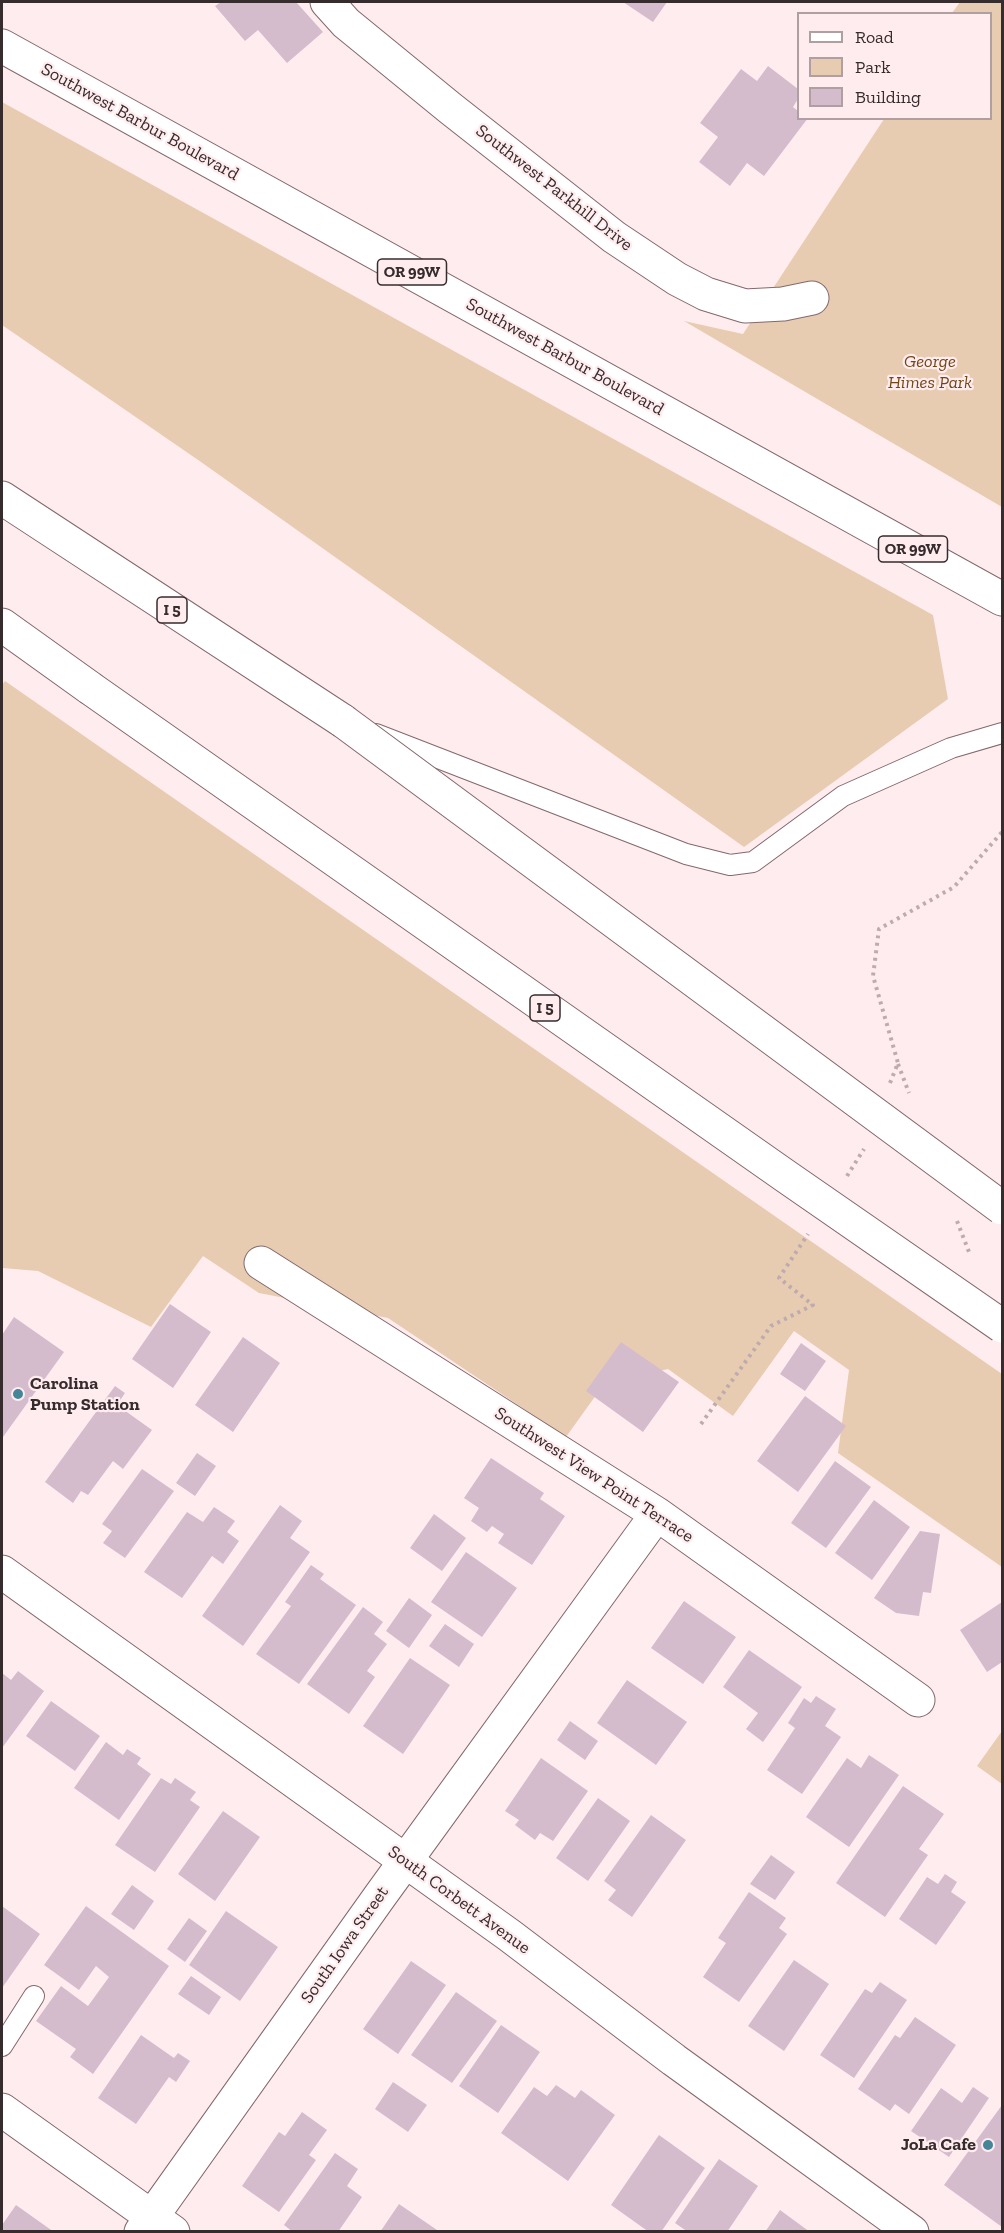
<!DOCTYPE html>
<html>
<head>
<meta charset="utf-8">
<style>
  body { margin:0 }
  #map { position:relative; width:1004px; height:2233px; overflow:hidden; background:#ffecef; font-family:"Zilla Slab",serif }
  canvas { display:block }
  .frame { position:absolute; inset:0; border:3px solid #362b2d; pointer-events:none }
  .legend { position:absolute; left:797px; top:12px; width:195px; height:108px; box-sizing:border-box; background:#ffecef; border:2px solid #af9fa1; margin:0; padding:8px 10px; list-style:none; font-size:18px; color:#362b2d }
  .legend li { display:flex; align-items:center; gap:12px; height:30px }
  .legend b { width:30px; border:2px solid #af9fa1 }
</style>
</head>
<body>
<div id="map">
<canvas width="1004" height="2233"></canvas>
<div class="frame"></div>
<ul class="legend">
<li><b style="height:8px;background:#fff"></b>Road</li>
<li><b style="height:16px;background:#e8ccb1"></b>Park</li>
<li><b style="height:16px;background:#d5bccd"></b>Building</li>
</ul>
</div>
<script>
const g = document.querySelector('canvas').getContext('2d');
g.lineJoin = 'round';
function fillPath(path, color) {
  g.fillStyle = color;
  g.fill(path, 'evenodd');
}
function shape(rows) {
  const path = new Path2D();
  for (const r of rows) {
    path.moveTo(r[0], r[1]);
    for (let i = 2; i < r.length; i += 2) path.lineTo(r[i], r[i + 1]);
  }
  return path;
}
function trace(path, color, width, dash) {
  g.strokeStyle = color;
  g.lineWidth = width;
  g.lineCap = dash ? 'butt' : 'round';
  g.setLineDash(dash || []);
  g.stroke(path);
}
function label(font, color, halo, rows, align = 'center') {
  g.font = font + ' "Zilla Slab",serif';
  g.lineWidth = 4.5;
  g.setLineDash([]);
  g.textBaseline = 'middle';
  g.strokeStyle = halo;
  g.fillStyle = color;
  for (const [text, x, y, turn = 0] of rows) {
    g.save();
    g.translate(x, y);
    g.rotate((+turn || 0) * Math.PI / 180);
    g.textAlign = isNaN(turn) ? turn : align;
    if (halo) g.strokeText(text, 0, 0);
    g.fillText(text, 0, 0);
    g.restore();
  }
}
fillPath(shape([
  [960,2,1002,2,1002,507,684,321,743,334,884,119,990,118,990,14,952,13],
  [2,102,933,615,948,699,744,847,201,462,2,325],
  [5,681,1002,1374,1002,1567,838,1453,849,1370,794,1331,733,1416,668,1369,604,1384,566,1437,388,1318,259,1293,203,1256,151,1327,38,1271,2,1268,2,685],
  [1002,1731,1002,1784,977,1766]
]), '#e8ccb1');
fillPath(shape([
  [221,2,296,2,323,32,287,63,258,30,245,41,215,6],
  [623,2,667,2,653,22],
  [768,66,798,89,798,99,793,107,798,111,798,118,808,118,764,176,747,163,730,186,699,162,718,137,700,123,741,69,757,81],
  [170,1304,211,1332,173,1388,132,1359],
  [14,1317,64,1352,3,1437,2,1436,2,1335],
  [243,1337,280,1363,233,1432,195,1405],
  [621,1342,679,1382,643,1432,586,1391],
  [801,1343,826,1361,805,1391,780,1374],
  [115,1386,125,1393,117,1405,152,1430,123,1469,113,1461,88,1495,81,1491,73,1503,45,1482],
  [805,1396,846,1426,798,1492,757,1461],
  [197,1453,216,1466,195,1496,176,1483],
  [491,1458,544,1493,540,1499,565,1516,532,1565,498,1543,504,1534,492,1526,487,1532,471,1521,479,1508,464,1498],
  [835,1461,871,1487,826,1548,791,1523],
  [142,1469,174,1491,125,1558,103,1543,112,1531,102,1524],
  [874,1500,910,1527,872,1580,835,1553],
  [280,1505,302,1521,290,1538,310,1552,243,1646,202,1616],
  [214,1507,235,1521,227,1532,239,1541,223,1564,212,1556,182,1598,144,1572,187,1512,203,1522],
  [434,1514,466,1538,442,1571,410,1548],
  [920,1531,940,1534,931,1593,923,1592,919,1616,896,1613,874,1598],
  [466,1552,517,1588,482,1637,431,1602],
  [311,1565,324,1574,320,1579,356,1605,299,1684,256,1654,291,1606,285,1602],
  [409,1598,432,1615,409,1648,386,1631],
  [684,1601,736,1637,703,1684,651,1648],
  [1002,1602,1002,1662,987,1672,960,1630],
  [363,1607,383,1622,374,1634,387,1644,367,1671,375,1677,349,1714,307,1684],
  [445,1624,474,1644,459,1667,429,1646],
  [749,1650,802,1687,763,1742,746,1729,758,1713,723,1687],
  [410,1658,450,1685,403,1754,363,1726],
  [18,1671,44,1691,2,1748,2,1673,11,1680],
  [627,1680,687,1722,656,1765,597,1723],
  [816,1696,836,1709,825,1726,841,1737,802,1794,767,1770,795,1728,788,1723,804,1698,811,1703],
  [51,1701,100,1736,75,1771,26,1736],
  [570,1721,598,1741,585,1760,557,1740],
  [106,1742,123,1755,127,1749,141,1758,137,1764,151,1774,119,1820,74,1788],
  [869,1755,899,1775,849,1847,806,1817,847,1758,861,1768],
  [541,1758,588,1791,553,1841,540,1833,535,1840,515,1825,519,1820,505,1811],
  [161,1778,171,1784,175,1778,196,1792,190,1800,200,1807,155,1872,115,1845],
  [903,1786,944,1814,919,1849,928,1855,885,1917,836,1883],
  [598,1798,630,1821,588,1881,556,1858],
  [223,1811,260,1837,215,1901,178,1874],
  [651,1815,686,1840,632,1917,608,1900,616,1890,604,1881],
  [771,1855,795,1872,775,1900,750,1884],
  [945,1874,957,1882,951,1892,966,1902,936,1945,899,1919,927,1877,938,1884],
  [132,1885,154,1901,134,1930,111,1914],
  [749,1892,786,1918,779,1928,787,1934,739,2002,703,1977,726,1943,718,1938],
  [2,1906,40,1934,2,1988],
  [86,1906,169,1966,93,2074,70,2057,76,2049,36,2021,61,1986,88,2006,109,1977,96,1966,79,1990,44,1965],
  [226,1911,278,1947,240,2001,189,1965],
  [189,1918,207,1931,185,1962,167,1949],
  [794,1960,829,1984,784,2051,748,2026],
  [411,1961,446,1985,398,2054,363,2029],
  [191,1976,221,1997,209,2015,178,1994],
  [880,1982,907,2000,854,2078,820,2055,865,1989,872,1993],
  [456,1992,497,2021,452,2083,411,2055],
  [915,2017,956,2045,909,2114,895,2104,890,2111,858,2089,895,2035,900,2038],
  [501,2025,540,2052,498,2113,459,2086],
  [141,2035,174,2058,178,2053,190,2061,176,2082,169,2077,136,2124,98,2098],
  [393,2082,427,2105,408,2132,375,2109],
  [556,2085,575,2098,581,2090,615,2115,568,2181,501,2133,534,2087,547,2096],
  [973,2087,989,2098,949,2157,911,2131,941,2088,962,2103],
  [1002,2105,1002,2227,944,2185],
  [302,2112,327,2130,309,2155,316,2160,279,2212,242,2186,279,2132,285,2136],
  [659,2135,705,2168,661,2232,649,2232,611,2205],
  [335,2153,358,2169,347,2186,362,2197,338,2232,293,2232,284,2225],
  [719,2159,758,2186,727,2232,688,2232,675,2223],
  [399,2204,440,2232,380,2232],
  [16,2205,54,2232,2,2232,2,2225],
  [780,2210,810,2232,765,2232]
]), '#d5bccd');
const service = shape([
  [376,734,686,854,730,865,753,862,843,796,951,748,1002,733],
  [2,2046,34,1996]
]);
const minor = shape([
  [327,2,346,23,450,108,614,237,677,279,706,294,745,306,783,304,812,298],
  [261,1263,657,1514,918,1700],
  [2,2110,173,2232],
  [141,2232,380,1896,657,1514]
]);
const tertiary = shape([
  [2,1572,509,1935,674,2060,912,2232]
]);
const primary = shape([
  [2,46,1002,599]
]);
const motorway = shape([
  [2,498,343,721],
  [2,625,90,688]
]);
trace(service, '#83686c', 22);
trace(minor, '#83686c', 35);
trace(tertiary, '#83686c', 35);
trace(primary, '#83686c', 35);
trace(motorway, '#83686c', 35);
trace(shape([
  [898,1064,909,1093],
  [890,1083,898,1063,873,976,879,929,954,887,1002,832],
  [847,1176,864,1149],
  [957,1221,969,1252],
  [701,1424,771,1326,813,1305,779,1278,808,1234]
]), '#bcacaf', 4, [3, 4.5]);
trace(service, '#fff', 20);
trace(minor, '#fff', 33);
trace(tertiary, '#fff', 33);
trace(primary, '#fff', 33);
trace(motorway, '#fff', 33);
const motorwayBridge = shape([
  [90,688,784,1175,1002,1326],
  [343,721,1002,1208]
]);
trace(motorwayBridge, '#83686c', 35, []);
trace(motorwayBridge, '#fff', 33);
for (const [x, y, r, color] of [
  [18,1394,6,"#448598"],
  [988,2145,6,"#448598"]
]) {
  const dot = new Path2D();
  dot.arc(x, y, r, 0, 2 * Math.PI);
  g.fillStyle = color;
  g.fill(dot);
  trace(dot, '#ffecef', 2);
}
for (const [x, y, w] of [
  [412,272,69],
  [913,549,69],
  [172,610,30],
  [545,1008,30]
]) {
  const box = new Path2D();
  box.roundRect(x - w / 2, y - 13, w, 26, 4.5);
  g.fillStyle = '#ffecef';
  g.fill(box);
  trace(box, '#362b2d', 1.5);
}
label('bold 16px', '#362b2d', null, [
  ["OR 99W",412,272],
  ["OR 99W",913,549],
  ["I 5",172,610],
  ["I 5",545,1008]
]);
label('18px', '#362b2d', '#ffecef', [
  ["Southwest Barbur Boulevard",140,122,29],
  ["Southwest Parkhill Drive",554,188,38],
  ["Southwest Barbur Boulevard",565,357,29],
  ["Southwest View Point Terrace",594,1475,33],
  ["South Corbett Avenue",459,1900,36],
  ["South Iowa Street",345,1945,-55]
]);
label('italic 18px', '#724715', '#ffecef', [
  ["George",930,362],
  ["Himes Park",930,383]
]);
label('bold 18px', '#362b2d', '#ffecef', [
  ["Carolina",30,1384],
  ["Pump Station",30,1405],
  ["JoLa Cafe",976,2145,"right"]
], 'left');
</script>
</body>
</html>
